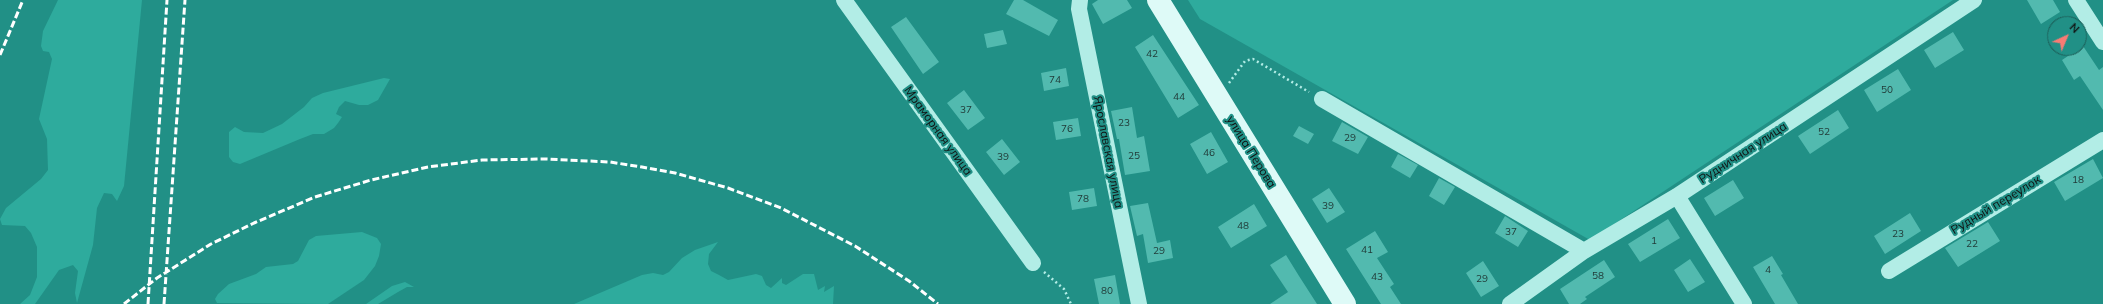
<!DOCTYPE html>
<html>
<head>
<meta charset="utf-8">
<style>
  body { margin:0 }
  #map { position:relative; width:2103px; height:304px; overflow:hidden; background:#219086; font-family:Mulish,sans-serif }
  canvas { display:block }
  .north { position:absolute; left:2047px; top:16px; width:40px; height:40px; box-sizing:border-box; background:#219086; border:1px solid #1b5d57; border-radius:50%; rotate:44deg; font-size:11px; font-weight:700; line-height:16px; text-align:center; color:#111 }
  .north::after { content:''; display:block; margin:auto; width:14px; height:18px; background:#f97b74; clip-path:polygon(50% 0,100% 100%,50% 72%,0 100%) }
</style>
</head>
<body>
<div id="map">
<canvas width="2103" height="304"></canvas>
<div class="north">N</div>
</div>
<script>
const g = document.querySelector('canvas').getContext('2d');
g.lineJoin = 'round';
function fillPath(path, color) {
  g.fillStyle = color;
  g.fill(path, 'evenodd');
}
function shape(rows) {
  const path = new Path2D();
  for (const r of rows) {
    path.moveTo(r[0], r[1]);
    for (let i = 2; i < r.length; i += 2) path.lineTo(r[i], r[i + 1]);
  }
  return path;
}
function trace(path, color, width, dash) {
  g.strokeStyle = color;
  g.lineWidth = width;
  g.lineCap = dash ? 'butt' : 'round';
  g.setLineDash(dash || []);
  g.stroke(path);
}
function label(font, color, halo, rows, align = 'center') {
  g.font = font + ' Mulish,sans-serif';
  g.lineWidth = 4;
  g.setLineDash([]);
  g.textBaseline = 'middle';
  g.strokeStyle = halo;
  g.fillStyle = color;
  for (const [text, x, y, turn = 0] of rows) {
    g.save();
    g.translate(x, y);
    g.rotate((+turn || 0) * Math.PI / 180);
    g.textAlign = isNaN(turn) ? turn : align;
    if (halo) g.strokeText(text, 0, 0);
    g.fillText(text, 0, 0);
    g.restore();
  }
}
fillPath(shape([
  [58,0,142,0,124,186,117,201,112,194,104,193,97,208,93,245,77,303,75,293,78,271,73,265,59,270,35,304,20,304,30,295,37,277,37,247,31,233,25,226,2,225,0,219,6,208,41,179,48,170,47,139,39,119,52,59,49,52,43,51,41,46,43,31],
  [1188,0,1953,0,1590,240,1200,19],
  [384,78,390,79,378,100,368,105,359,105,345,101,339,107,336,114,342,117,338,123,334,128,324,134,313,134,300,139,240,164,233,162,229,157,229,132,235,127,244,132,263,133,282,124,304,107,312,98,323,93],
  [362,232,377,238,381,244,379,256,375,266,364,280,328,304,217,303,215,299,218,294,229,284,256,274,266,267,293,264,298,261,309,240,316,236],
  [718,242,709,254,708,264,711,271,719,275,728,280,756,274,762,276,766,285,771,288,782,278,782,283,786,285,803,274,814,274,818,290,825,286,824,292,834,286,833,304,574,304,642,275,653,273,663,275,669,272,682,258,695,250],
  [405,282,414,287,407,287,398,292,378,304,366,304,392,286]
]), '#2eab9d');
fillPath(shape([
  [1014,0,1023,0,1058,20,1049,36,1006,14],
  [1098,0,1127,0,1132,8,1103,24,1092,4],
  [2027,0,2053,0,2060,12,2041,24],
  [906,17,939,62,923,74,891,27],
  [1003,30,1007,44,987,48,984,34],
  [1953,32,1964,50,1935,68,1924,50],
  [1153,35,1199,105,1178,118,1135,47],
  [2083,46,2099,70,2103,67,2103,110,2080,76,2074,80,2062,60],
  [1066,68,1069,86,1044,91,1041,73],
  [1898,69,1911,90,1877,112,1864,90],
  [964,90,985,118,968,130,947,103],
  [1132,107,1137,138,1144,136,1150,171,1125,175,1119,139,1117,139,1111,111],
  [1838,110,1849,128,1810,154,1798,136],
  [1078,118,1081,136,1056,140,1053,122],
  [1342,122,1368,137,1358,154,1332,141],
  [1299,126,1314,134,1308,144,1293,136],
  [1211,132,1228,162,1207,174,1190,144],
  [1002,139,1020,162,1004,175,986,152],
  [1398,154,1418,165,1410,178,1391,167],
  [2093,159,2103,178,2065,201,2054,182],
  [1439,178,1455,187,1444,205,1429,196],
  [1733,180,1744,198,1715,216,1704,198],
  [1094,188,1097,206,1072,210,1069,192],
  [1329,188,1345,212,1327,223,1312,199],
  [1148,203,1157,243,1170,240,1173,258,1148,263,1143,234,1137,236,1130,206],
  [1254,204,1267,226,1231,248,1218,227],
  [1910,213,1921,231,1885,254,1874,236],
  [1505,216,1528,231,1518,247,1495,233],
  [1668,219,1680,238,1640,262,1628,244],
  [1988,222,2000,241,1958,267,1945,248],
  [1375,231,1388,252,1377,258,1394,284,1390,287,1401,304,1381,304,1346,249],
  [1286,255,1299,276,1317,304,1270,304,1288,292,1270,265],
  [1772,256,1783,274,1781,275,1798,304,1775,304,1753,267],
  [1690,259,1705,282,1688,292,1674,270],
  [1604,260,1615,277,1585,297,1587,299,1580,304,1569,304,1560,289],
  [1483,261,1499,286,1481,297,1466,273],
  [1115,275,1120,304,1099,304,1094,279]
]), '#52baaf');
trace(shape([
  [1229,83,1245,61,1253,59,1309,92],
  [1044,272,1064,289,1071,304]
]), '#b2ede6', 2.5, [2, 3]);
trace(shape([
  [844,0,1033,263],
  [1080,0,1079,9,1139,304],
  [2076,0,2103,42],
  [1322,99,1584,251],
  [1677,196,1744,304],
  [1889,271,2103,140],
  [1510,304,1584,251,1677,196,1974,0]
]), '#b2ede6', 16);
trace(shape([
  [1158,0,1345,304]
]), '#defaf7', 22);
trace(shape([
  [0,55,23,0],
  [124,304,157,278,211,244,254,223,315,197,371,180,428,167,482,160,545,159,610,162,642,167,675,173,728,188,781,208,855,246,909,281,938,304],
  [148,304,167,0],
  [164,304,185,0]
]), '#fff', 3, [7, 3]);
label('10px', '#213b38', null, [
  ["42",1152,54],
  ["74",1055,80],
  ["50",1887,90],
  ["44",1179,97],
  ["37",966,110],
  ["23",1124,123],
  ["76",1067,129],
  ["52",1824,132],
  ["29",1350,138],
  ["46",1209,153],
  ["25",1134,156],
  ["39",1003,157],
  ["18",2078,180],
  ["78",1083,199],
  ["39",1328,206],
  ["48",1243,226],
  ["37",1511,232],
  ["23",1898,234],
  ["1",1654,241],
  ["22",1972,244],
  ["41",1367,250],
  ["29",1159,251],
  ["4",1768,270],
  ["58",1598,276],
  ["43",1377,277],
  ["29",1482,279],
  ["80",1107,291]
]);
label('12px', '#111', '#219086', [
  ["Мраморная улица",938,131,54],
  ["Ярославская улица",1108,152,79],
  ["улица Перова",1251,152,58],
  ["Рудничная улица",1743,153,-33],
  ["Рудный переулок",1996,205,-31]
]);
</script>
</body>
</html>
